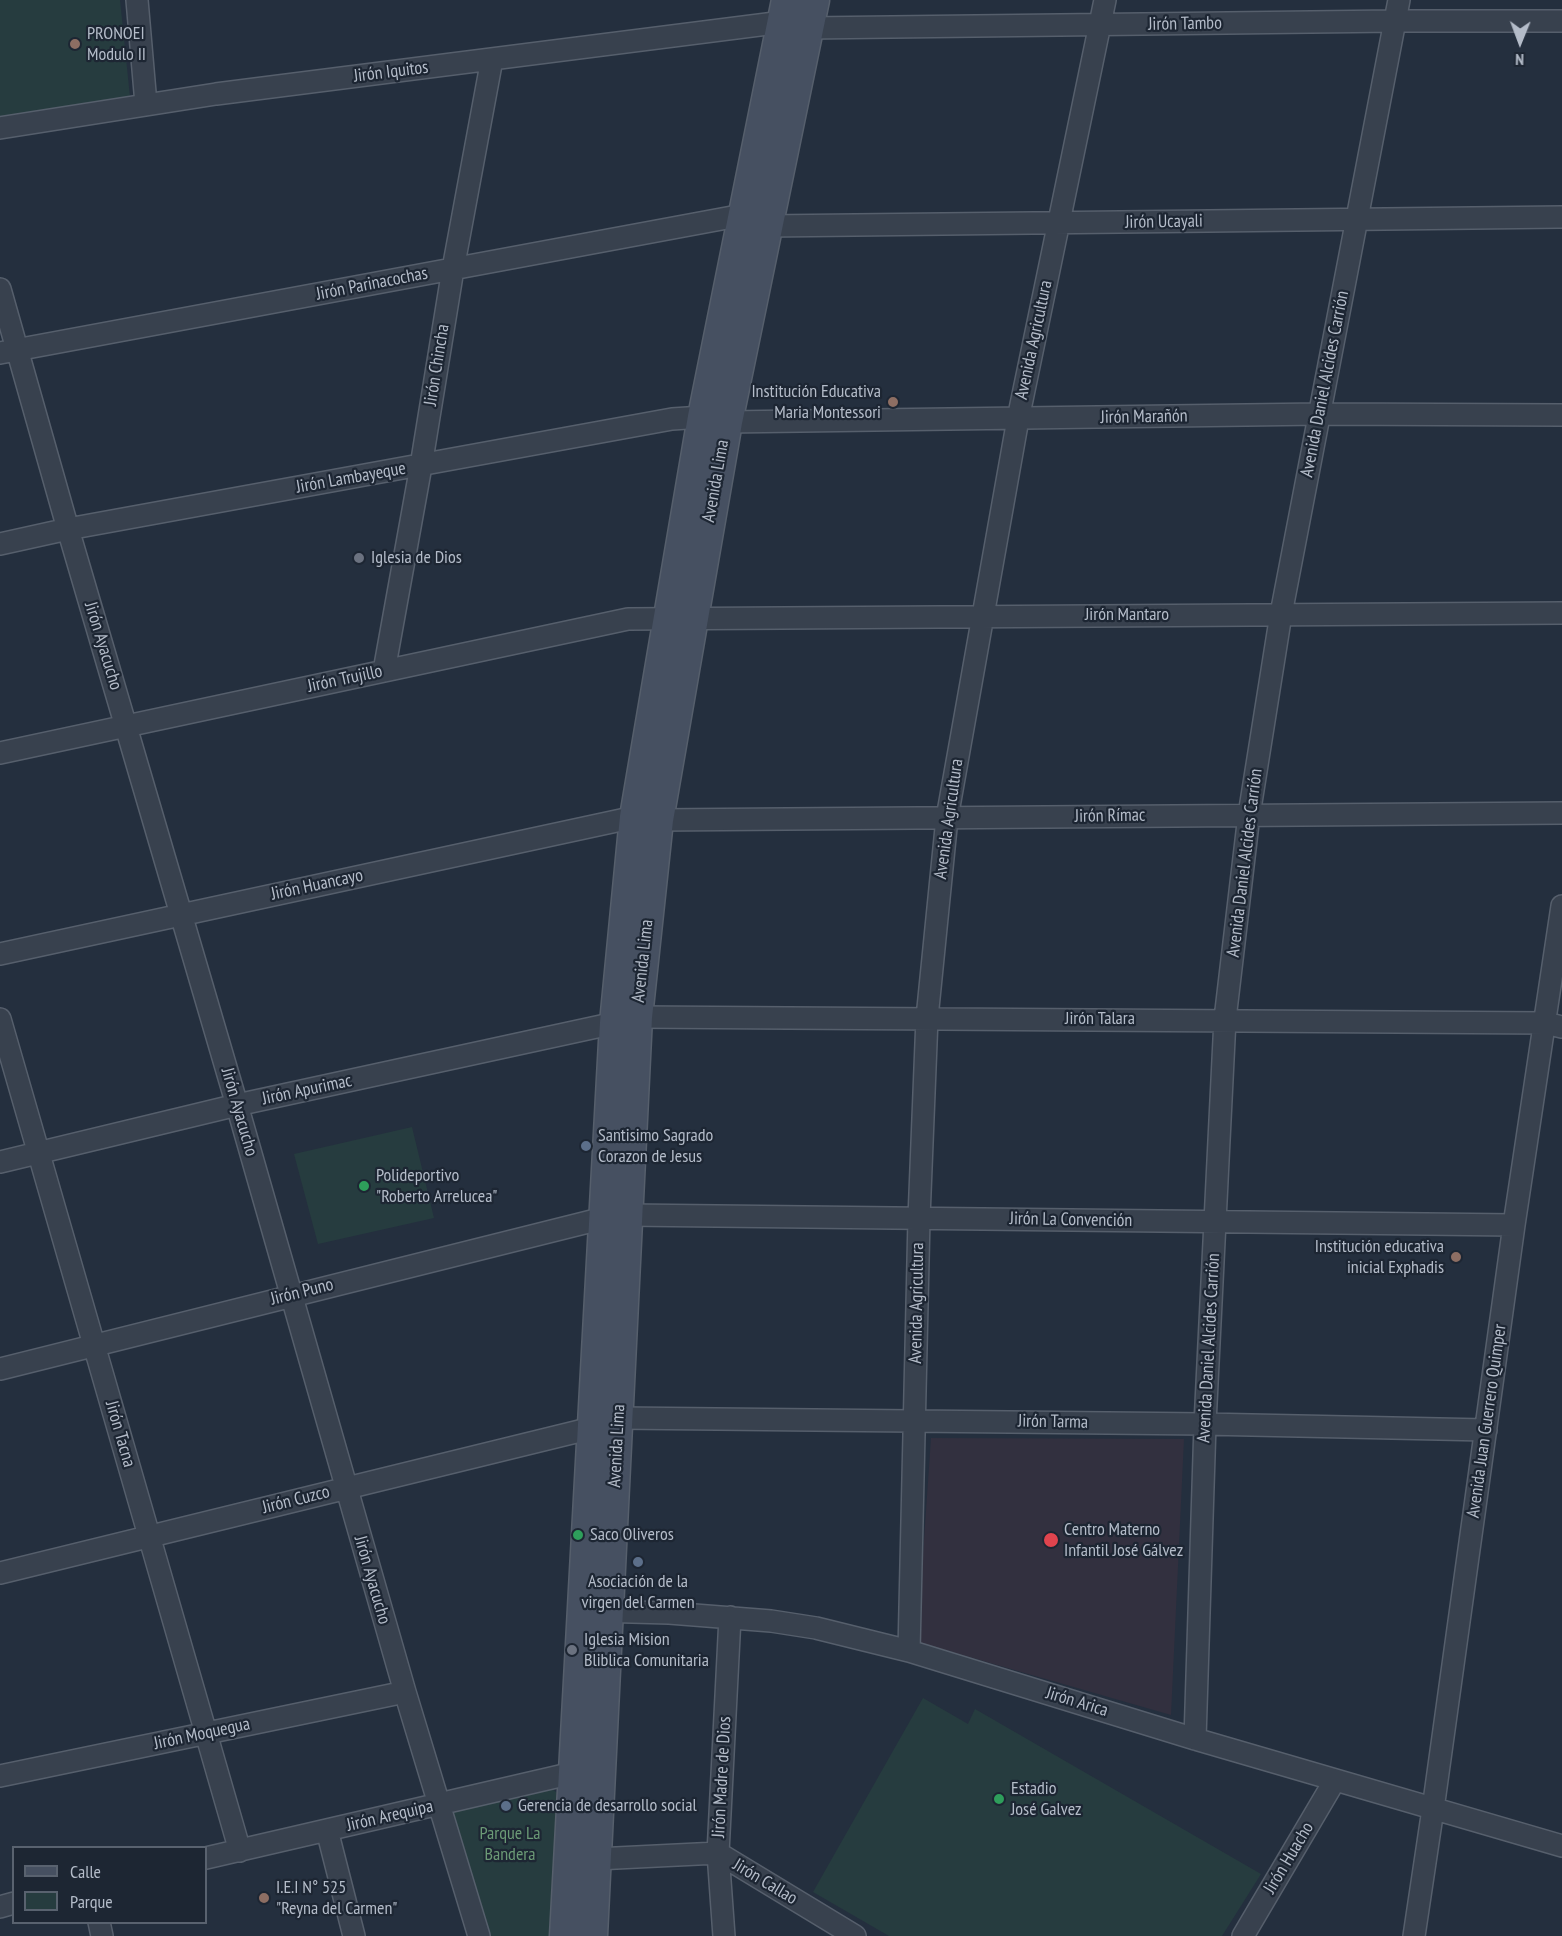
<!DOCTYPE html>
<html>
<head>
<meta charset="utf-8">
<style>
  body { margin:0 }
  #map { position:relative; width:1562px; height:1936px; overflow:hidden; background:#242f3e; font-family:"PT Sans Narrow",sans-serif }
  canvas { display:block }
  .legend { position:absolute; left:12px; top:1846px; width:195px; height:78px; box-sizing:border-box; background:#1d2633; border:2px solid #59626f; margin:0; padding:8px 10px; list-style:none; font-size:18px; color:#b4bcc9 }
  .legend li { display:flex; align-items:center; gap:12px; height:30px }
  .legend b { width:30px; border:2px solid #59626f }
  .north { position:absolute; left:1490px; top:12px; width:60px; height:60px; -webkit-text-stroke:4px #1d2633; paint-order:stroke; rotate:181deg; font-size:16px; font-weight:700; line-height:24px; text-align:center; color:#b4bcc9 }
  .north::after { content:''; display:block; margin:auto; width:21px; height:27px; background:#b4bcc9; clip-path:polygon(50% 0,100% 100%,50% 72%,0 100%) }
</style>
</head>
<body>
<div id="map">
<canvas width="1562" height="1936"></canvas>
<ul class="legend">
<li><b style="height:8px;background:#465061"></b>Calle</li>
<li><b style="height:16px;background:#263c3f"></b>Parque</li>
</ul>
<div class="north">N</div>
</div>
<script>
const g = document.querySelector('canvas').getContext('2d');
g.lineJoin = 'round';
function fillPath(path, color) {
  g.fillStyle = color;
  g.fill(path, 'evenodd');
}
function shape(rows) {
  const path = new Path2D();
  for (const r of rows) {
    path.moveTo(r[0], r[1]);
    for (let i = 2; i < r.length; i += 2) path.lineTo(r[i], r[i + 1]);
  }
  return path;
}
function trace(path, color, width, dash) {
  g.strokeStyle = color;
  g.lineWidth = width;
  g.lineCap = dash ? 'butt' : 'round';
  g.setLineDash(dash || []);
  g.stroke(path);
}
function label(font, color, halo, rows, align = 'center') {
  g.font = font + ' "PT Sans Narrow",sans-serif';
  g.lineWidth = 4.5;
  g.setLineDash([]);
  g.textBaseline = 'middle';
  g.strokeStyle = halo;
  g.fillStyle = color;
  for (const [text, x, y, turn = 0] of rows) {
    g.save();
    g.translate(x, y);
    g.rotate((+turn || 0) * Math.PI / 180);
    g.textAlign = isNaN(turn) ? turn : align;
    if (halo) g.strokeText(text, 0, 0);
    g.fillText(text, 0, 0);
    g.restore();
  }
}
fillPath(shape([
  [931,1438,1184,1439,1171,1715,917,1642]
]), '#32303f');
fillPath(shape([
  [0,0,120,0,130,97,0,118],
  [412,1127,434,1218,318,1244,294,1154],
  [923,1698,968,1724,975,1709,1261,1874,1222,1936,889,1936,813,1892],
  [551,1788,556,1792,558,1798,553,1936,489,1936,453,1812,455,1809]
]), '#263c3f');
const minor = shape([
  [137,0,146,104],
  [808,28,1395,21,1562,21],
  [0,128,216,94,783,22],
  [767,226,1562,217],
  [0,289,68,529,237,1105,405,1692,479,1936],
  [0,353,743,215],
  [727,422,1320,414,1562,415],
  [0,544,68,529,672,419,703,417],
  [384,671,421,466,453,269,492,59],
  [0,753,628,619,1562,613],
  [658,820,1562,813],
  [0,954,635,817],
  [637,1017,1546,1023,1562,1027],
  [0,1019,240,1851],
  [0,1162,237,1105,615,1023],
  [628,1215,1514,1225],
  [0,1369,604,1218],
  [619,1418,1205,1424,1486,1430],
  [0,1573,592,1428],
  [595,1611,669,1613,771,1621,816,1628,909,1651,1195,1739,1562,1846],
  [909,1651,919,1218,927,1018,947,818,1018,419,1105,0],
  [1195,1739,1205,1424,1225,1019,1249,815,1281,614,1399,0],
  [0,1776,405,1692],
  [327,1830,354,1936],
  [206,1858,573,1773],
  [596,1859,718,1853,855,1936],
  [0,1907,14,1903],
  [99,1922,102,1936],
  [724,1936,718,1853,730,1617],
  [1243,1936,1335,1780],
  [1414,1936,1433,1809,1514,1225,1562,906]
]);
const secondary = shape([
  [565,1936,615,1023,635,817,703,417,787,0],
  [592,1936,637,1017,658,820,727,422,814,0]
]);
trace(minor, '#565f6c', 24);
trace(secondary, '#565f6c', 33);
trace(minor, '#38414e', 21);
trace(secondary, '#465061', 30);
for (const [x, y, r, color] of [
  [75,44,6,"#8d6e63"],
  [893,402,6,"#8d6e63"],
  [359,558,6,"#6b7280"],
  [586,1146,6,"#5c6f8a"],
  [364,1186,6,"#2e9e5b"],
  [1456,1257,6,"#8d6e63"],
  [578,1535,6,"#2e9e5b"],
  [1051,1540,8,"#e0444e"],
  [638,1562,6,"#5c6f8a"],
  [572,1650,6,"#6b7280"],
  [999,1799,6,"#2e9e5b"],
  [506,1806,6,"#5c6f8a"],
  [264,1898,6,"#8d6e63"]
]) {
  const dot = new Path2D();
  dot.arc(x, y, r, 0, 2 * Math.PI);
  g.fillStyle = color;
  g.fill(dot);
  trace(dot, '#1d2633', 2);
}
label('18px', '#b4bcc9', '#1d2633', [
  ["Jirón Tambo",1185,24,-1],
  ["Jirón Iquitos",391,72,-7],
  ["Jirón Ucayali",1164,222,-1],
  ["Jirón Parinacochas",372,284,-11],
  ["Avenida Agricultura",1034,340,-78],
  ["Jirón Chincha",437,365,-81],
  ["Avenida Daniel Alcides Carrión",1325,384,-79],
  ["Jirón Marañón",1144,417,-1],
  ["Jirón Lambayeque",351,478,-10],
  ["Avenida Lima",716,481,-80],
  ["Jirón Mantaro",1127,615],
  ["Jirón Ayacucho",103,646,73],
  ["Jirón Trujillo",345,679,-12],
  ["Jirón Rímac",1110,816,-1],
  ["Avenida Agricultura",949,819,-82],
  ["Avenida Daniel Alcides Carrión",1245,863,-83],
  ["Jirón Huancayo",317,885,-12],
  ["Avenida Lima",643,961,-84],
  ["Jirón Talara",1100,1019],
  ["Jirón Apurimac",307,1090,-12],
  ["Jirón Ayacucho",239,1112,74],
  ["Jirón La Convención",1071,1220,1],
  ["Jirón Puno",302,1292,-14],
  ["Avenida Agricultura",917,1303,-89],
  ["Avenida Daniel Alcides Carrión",1209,1348,-87],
  ["Avenida Juan Guerrero Quimper",1487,1421,-82],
  ["Jirón Tarma",1053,1422,1],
  ["Jirón Tacna",120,1434,74],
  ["Avenida Lima",617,1446,-87],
  ["Jirón Cuzco",296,1500,-14],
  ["Jirón Ayacucho",372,1580,74],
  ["Jirón Arica",1077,1702,17],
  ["Jirón Moquegua",202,1734,-12],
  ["Jirón Madre de Dios",722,1777,-87],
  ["Jirón Arequipa",390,1816,-13],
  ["Jirón Huacho",1289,1858,-59],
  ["Jirón Callao",765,1882,31]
]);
label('18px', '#b4bcc9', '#1d2633', [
  ["PRONOEI",87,34],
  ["Modulo II",87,55],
  ["Institución Educativa",881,392,"right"],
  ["Maria Montessori",881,413,"right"],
  ["Iglesia de Dios",371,558],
  ["Santisimo Sagrado",598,1136],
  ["Corazon de Jesus",598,1157],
  ["Polideportivo",376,1176],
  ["\"Roberto Arrelucea\"",376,1197],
  ["Institución educativa",1444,1247,"right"],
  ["inicial Exphadis",1444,1268,"right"],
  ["Centro Materno",1064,1530],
  ["Infantil José Gálvez",1064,1551],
  ["Saco Oliveros",590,1535],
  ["Asociación de la",638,1582,"center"],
  ["virgen del Carmen",638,1603,"center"],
  ["Iglesia Mision",584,1640],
  ["Bliblica Comunitaria",584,1661],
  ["Estadio",1011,1789],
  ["José Galvez",1011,1810],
  ["Gerencia de desarrollo social",518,1806],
  ["I.E.I N° 525",276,1888],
  ["\"Reyna del Carmen\"",276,1909]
], 'left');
label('18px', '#6b9a76', '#1d2633', [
  ["Parque La",510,1834],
  ["Bandera",510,1855]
]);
</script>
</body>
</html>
